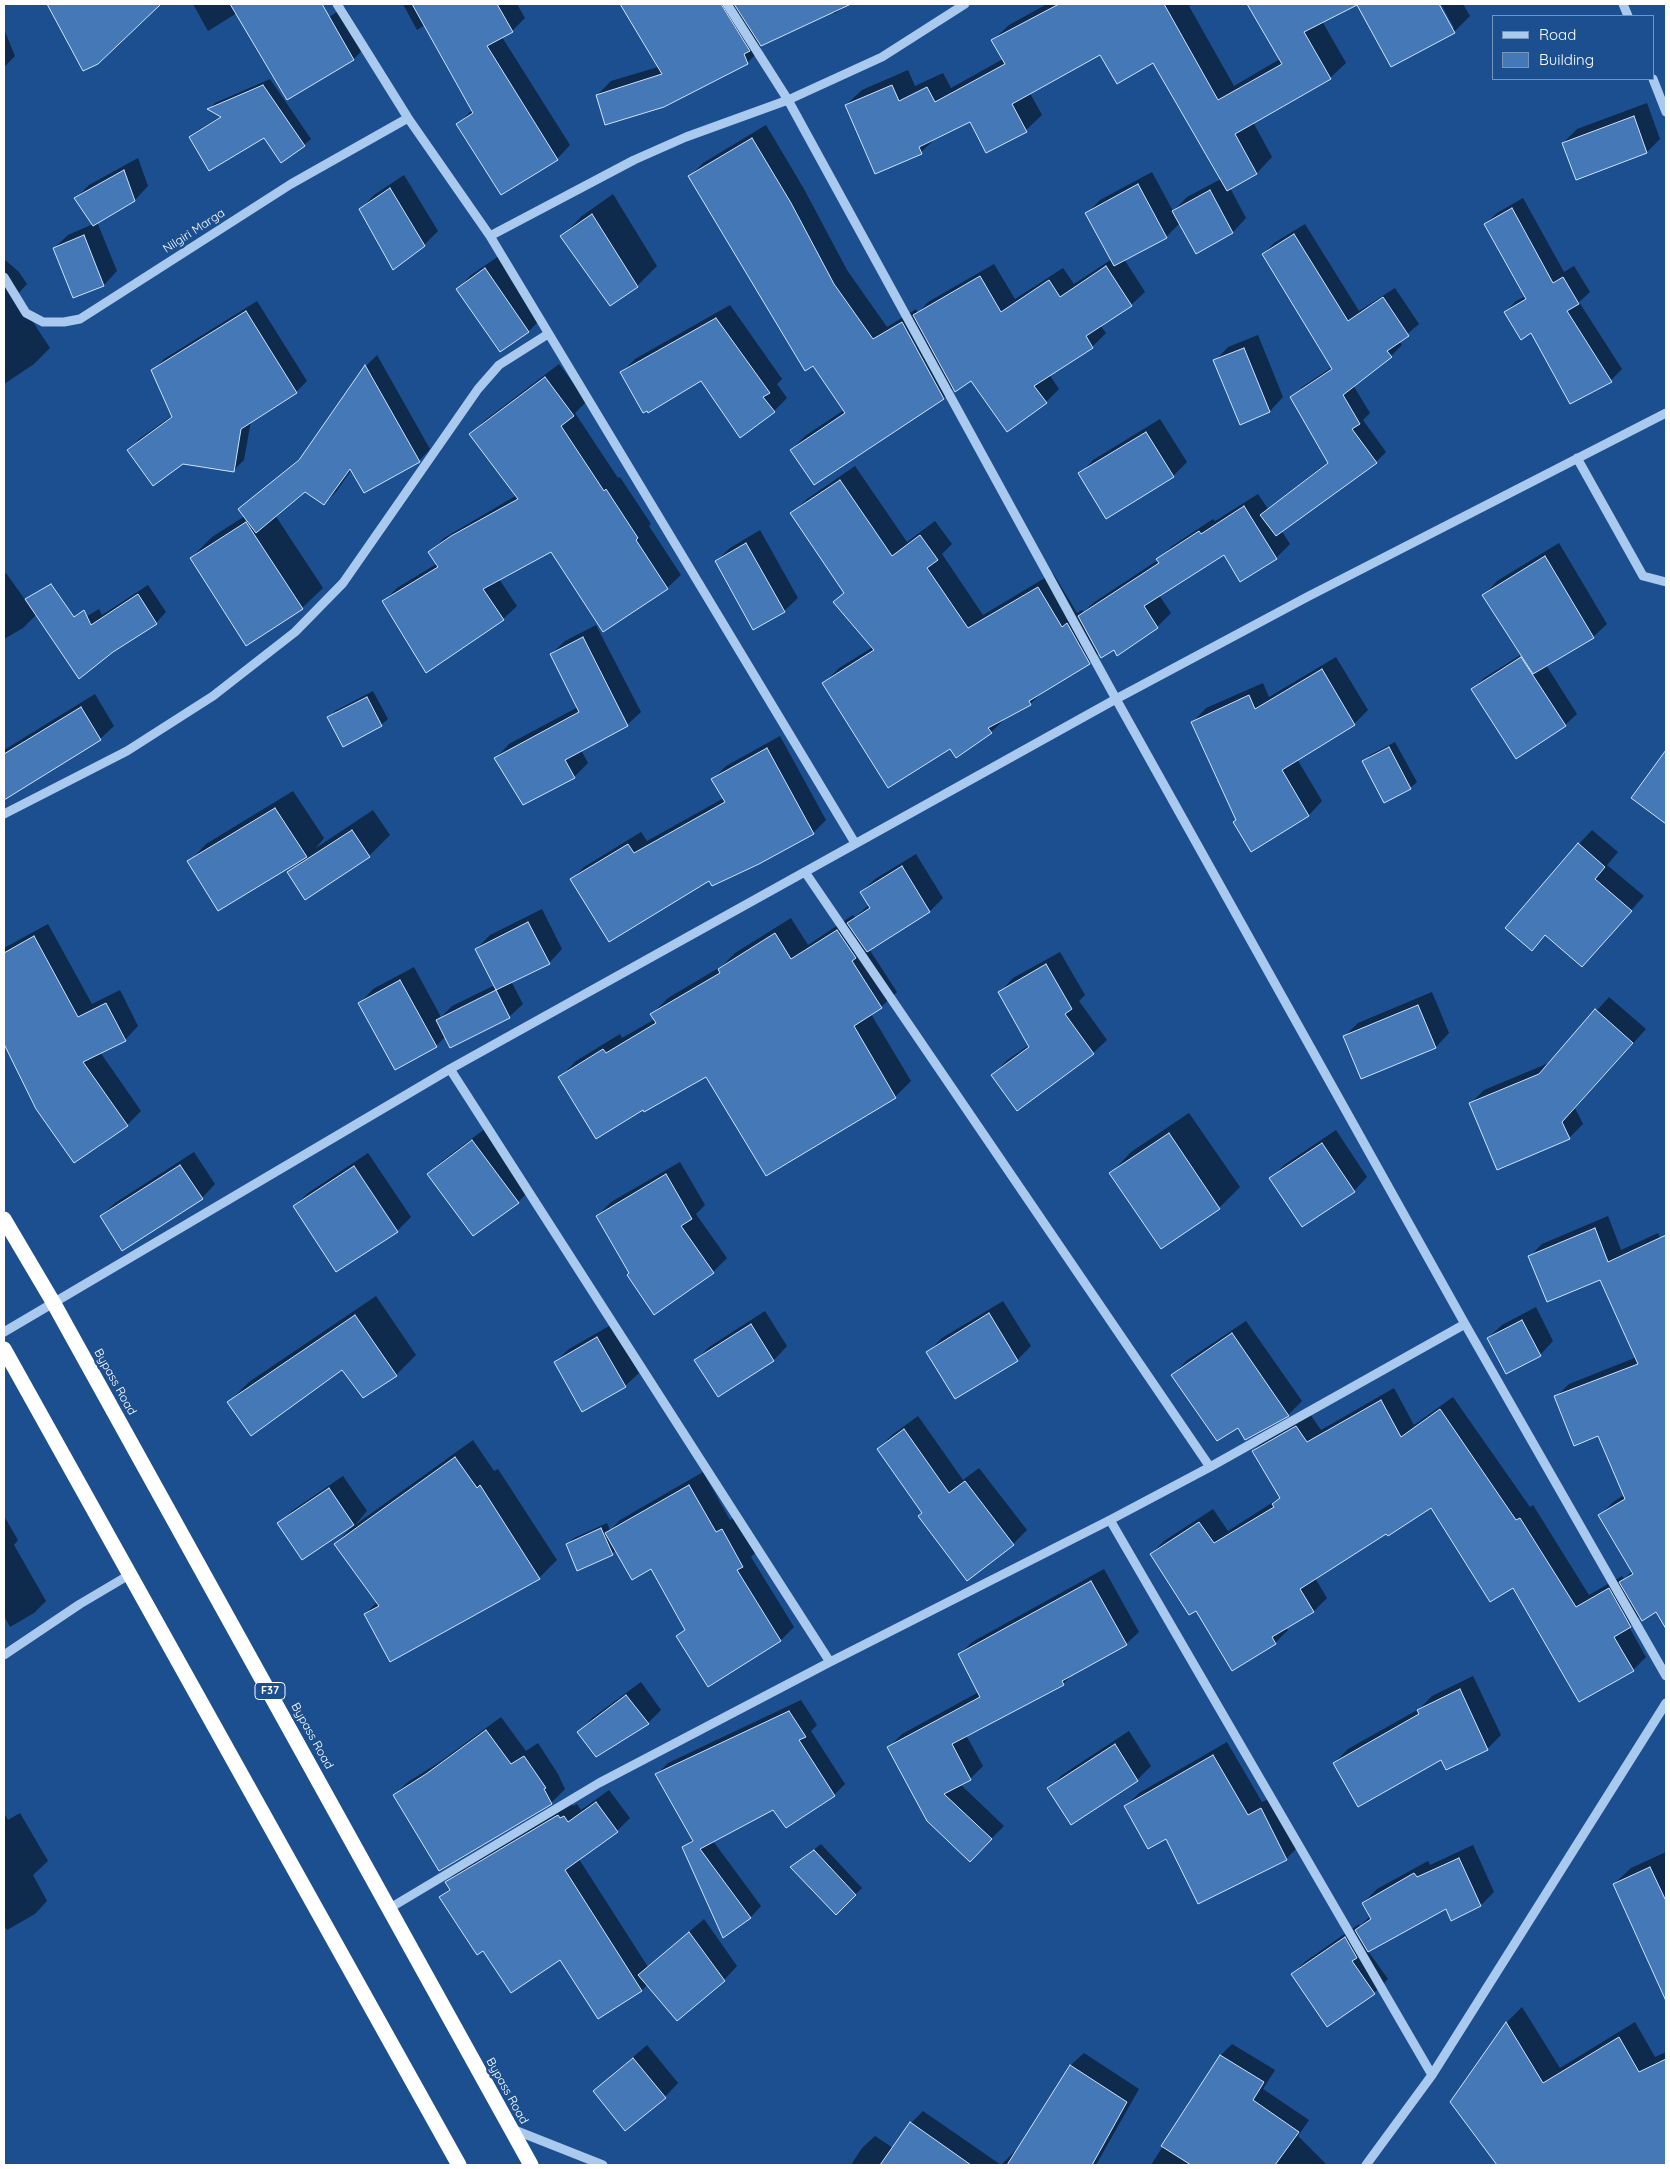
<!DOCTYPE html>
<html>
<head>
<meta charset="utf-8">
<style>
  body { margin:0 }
  #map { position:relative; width:1670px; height:2169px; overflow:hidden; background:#1b4f8f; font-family:Quicksand,sans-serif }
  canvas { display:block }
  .frame { position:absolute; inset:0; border:5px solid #fff; pointer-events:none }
  .legend { position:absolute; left:1492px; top:15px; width:162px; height:65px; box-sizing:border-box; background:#1b4f8f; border:1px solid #7695bc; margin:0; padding:6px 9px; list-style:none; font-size:15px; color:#fff }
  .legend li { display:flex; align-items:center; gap:10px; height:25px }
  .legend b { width:25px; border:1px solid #7695bc }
</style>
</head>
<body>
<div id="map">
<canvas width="1670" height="2169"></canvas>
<div class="frame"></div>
<ul class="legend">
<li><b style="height:6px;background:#a9c9ee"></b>Road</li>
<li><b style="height:14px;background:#4478b7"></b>Building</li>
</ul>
</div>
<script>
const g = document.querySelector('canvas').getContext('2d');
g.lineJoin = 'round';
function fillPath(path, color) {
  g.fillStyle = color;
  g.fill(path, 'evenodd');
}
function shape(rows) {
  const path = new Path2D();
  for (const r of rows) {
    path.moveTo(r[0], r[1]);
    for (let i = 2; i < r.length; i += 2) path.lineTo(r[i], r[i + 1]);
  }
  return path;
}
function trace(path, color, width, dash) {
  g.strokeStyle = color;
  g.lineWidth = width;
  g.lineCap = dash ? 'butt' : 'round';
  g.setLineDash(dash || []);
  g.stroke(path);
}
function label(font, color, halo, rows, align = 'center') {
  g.font = font + ' Quicksand,sans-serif';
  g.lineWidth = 5;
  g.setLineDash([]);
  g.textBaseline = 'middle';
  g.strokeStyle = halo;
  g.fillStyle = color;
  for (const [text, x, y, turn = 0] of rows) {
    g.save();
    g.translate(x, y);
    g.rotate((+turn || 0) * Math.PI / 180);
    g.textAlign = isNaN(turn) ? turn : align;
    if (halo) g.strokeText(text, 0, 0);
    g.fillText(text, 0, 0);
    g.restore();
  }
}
fillPath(shape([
  [48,4,159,4,97,63,83,69],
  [193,4,321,4,329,17,345,7,367,45,354,59,287,98,237,13,208,31],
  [403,4,517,4,525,18,512,31,502,37,570,145,557,159,501,193,458,124,472,110,425,25,417,30],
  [621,4,742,4,744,8,748,4,850,4,834,14,832,11,757,40,761,49,747,63,597,95,611,81,658,67],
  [1047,4,1193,4,1189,6,1234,86,1280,59,1249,4,1356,4,1322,21,1346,63,1330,78,1253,122,1272,157,1257,173,1230,188,1246,218,1233,232,1196,252,1180,223,1166,237,1124,259,1145,292,1131,305,1100,325,1106,333,1092,347,1049,374,1059,389,1046,402,971,380,954,388,944,398,815,483,791,450,805,436,844,410,690,176,703,163,766,125,804,189,847,270,887,327,916,309,918,313,928,302,994,264,1015,299,1063,268,1074,284,1112,259,1087,213,1100,200,1152,172,1173,211,1187,197,1221,179,1154,61,1101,53,1030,93,1042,115,1026,130,971,121,936,138,921,152,846,105,862,90,908,70,915,86,943,73,951,88,1003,59,993,40,1009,25],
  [1358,4,1438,4,1451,28,1454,28,1441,4,1463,4,1470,16,1454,32,1392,66],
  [4,29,15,56,4,67],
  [270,79,311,139,304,145,264,136,190,137,197,131,221,116,209,109,215,103],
  [1647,103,1660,139,1647,152,1563,143,1577,129],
  [138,158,148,186,135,200,97,222,117,271,104,285,74,297,54,248,68,235,93,224,76,198,89,185],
  [404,175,438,231,424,245,361,209,374,195],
  [613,194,657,266,637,286,562,236,582,216],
  [1523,198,1564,272,1574,266,1590,292,1579,302,1622,369,1611,380,1532,331,1505,312,1516,301,1526,296,1485,224,1497,213],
  [1305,224,1359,311,1395,288,1419,324,1399,341,1402,345,1391,356,1353,385,1370,413,1363,420,1386,452,1376,462,1281,530,1290,544,1276,558,1224,554,1159,595,1171,613,1157,627,1114,649,1099,653,1089,663,1045,690,1030,704,1006,718,991,732,951,748,824,683,839,668,873,647,835,602,845,592,792,513,807,499,855,466,907,542,935,521,952,544,942,554,983,615,1053,573,1077,613,1082,610,1084,612,1093,603,1158,560,1172,546,1213,519,1215,521,1258,494,1268,509,1329,461,1292,398,1302,387,1332,367,1263,254,1274,243],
  [499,256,542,318,528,332,458,289,471,275],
  [4,259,19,272,27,284,16,296,50,348,34,364,4,384],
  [257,301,307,381,296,392,251,421,244,460,233,471,129,450,139,439,173,415,153,370,164,359],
  [730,305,782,379,777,384,787,398,774,411,702,379,621,373,635,359],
  [1258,335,1283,397,1270,411,1241,423,1215,361,1228,347],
  [377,355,430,449,419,461,352,469,336,492,324,504,305,491,275,515,323,588,302,608,191,558,212,537,245,516,239,510,304,455,366,366],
  [559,364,587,401,575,413,618,478,620,477,651,524,649,526,681,575,667,588,552,550,499,579,517,606,503,619,384,601,397,588,438,563,430,552,444,538,517,495,471,434,484,421],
  [1160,419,1187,462,1173,476,1080,474,1093,460],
  [760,530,798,598,784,611,716,561,730,548],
  [1559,543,1607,624,1593,637,1546,665,1577,714,1565,725,1472,690,1484,678,1522,654,1484,595,1497,581],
  [6,573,36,615,23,628,4,639,4,574],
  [148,585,166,612,156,623,64,630,99,609,102,615],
  [596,625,641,712,627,725,581,750,588,763,574,777,496,758,509,744,578,707,551,654,565,641],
  [1336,657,1368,710,1354,724,1297,759,1322,801,1309,815,1251,850,1193,722,1206,708,1263,683,1269,697],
  [373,691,388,719,381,725,329,717,335,711],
  [95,694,114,726,100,739,4,798,4,750],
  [780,736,826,820,813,833,759,863,710,879,571,880,584,867,641,832,647,841,724,798,713,779,726,766],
  [1395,742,1417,782,1410,788,1363,762,1370,755],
  [1666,752,1666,823,1633,798],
  [293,791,324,838,316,848,373,810,390,835,369,856,306,898,289,873,302,860,189,862,206,844],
  [1592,830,1618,852,1607,865,1644,896,1582,965,1546,934,1532,949,1579,844],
  [916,854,943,898,930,911,869,949,897,992,881,1007,871,1014,911,1081,895,1097,706,1075,560,1077,576,1061,620,1034,622,1038,655,1019,652,1014,668,998,722,966,735,953,791,918,808,945,853,915,855,917,869,905,861,892,875,879],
  [542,909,562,949,549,963,511,981,523,1004,509,1017,446,1036,436,1046,360,1003,373,989,414,967,441,1017,452,1006,495,985,476,949,490,935],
  [48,924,92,1004,120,990,138,1026,125,1040,100,1052,141,1111,127,1125,75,1162,4,1028,4,948],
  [1060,952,1085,995,1079,1001,1107,1040,1093,1053,1017,1109,993,1075,1006,1061,1029,1045,1000,992,1013,978],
  [1432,992,1449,1033,1436,1047,1362,1078,1345,1036,1358,1023],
  [1609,997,1646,1029,1575,1108,1583,1124,1569,1138,1470,1104,1484,1090,1551,1062],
  [1189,1113,1240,1187,1219,1208,1161,1247,1111,1173,1131,1152],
  [486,1128,531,1189,518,1202,428,1174,442,1161],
  [1336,1130,1367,1177,1354,1191,1271,1179,1284,1165],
  [194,1152,215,1184,202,1198,101,1216,115,1203],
  [368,1153,411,1217,397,1231,294,1206,308,1193],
  [680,1162,705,1205,696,1214,727,1258,713,1272,630,1273,597,1216,611,1202],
  [1608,1216,1621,1250,1658,1233,1666,1251,1666,1605,1642,1619,1640,1616,1629,1627,1646,1657,1633,1670,1513,1586,1431,1507,1387,1532,1315,1578,1327,1598,1314,1611,1286,1627,1288,1630,1275,1643,1196,1610,1151,1554,1164,1541,1213,1509,1228,1531,1281,1497,1253,1451,1266,1438,1310,1414,1321,1430,1394,1388,1414,1425,1453,1397,1530,1507,1533,1505,1589,1595,1622,1576,1624,1579,1633,1570,1600,1515,1613,1502,1624,1495,1599,1435,1556,1397,1569,1384,1637,1357,1600,1278,1529,1257,1542,1244],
  [376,1296,416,1355,396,1375,343,1368,229,1402,249,1382],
  [1003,1301,1031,1346,1017,1360,928,1352,942,1338],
  [1536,1307,1553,1341,1540,1355,1488,1338,1502,1325],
  [765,1311,787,1346,774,1360,718,1396,696,1360,709,1347],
  [1246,1321,1302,1401,1288,1415,1246,1438,1238,1426,1173,1375,1186,1361],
  [611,1325,639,1373,625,1386,555,1362,569,1349],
  [918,1416,963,1480,979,1468,1027,1530,1013,1544,923,1513,878,1449,892,1435],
  [473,1440,494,1471,498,1469,557,1560,539,1578,391,1661,365,1614,377,1602,335,1544,353,1526,279,1523,293,1510,343,1476,367,1511,355,1525],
  [703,1472,730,1520,736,1516,756,1552,751,1557,794,1627,781,1640,677,1636,686,1628,651,1567,616,1550,612,1554,567,1544,574,1538,607,1523,610,1530,620,1520],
  [4,1516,18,1540,14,1545,46,1601,34,1613,10,1627,4,1616],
  [1104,1569,1139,1632,1126,1644,1073,1674,1063,1684,966,1735,983,1766,970,1779,960,1784,1004,1826,983,1847,889,1747,902,1734,979,1692,959,1655,972,1642],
  [1473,1676,1501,1735,1488,1748,1446,1768,1442,1758,1334,1763,1348,1749,1419,1709,1432,1696],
  [641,1682,661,1710,648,1723,579,1732,592,1718],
  [801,1700,817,1725,811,1731,845,1784,834,1795,774,1808,713,1841,761,1906,750,1918,684,1848,693,1838,657,1774,668,1763],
  [501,1717,526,1751,538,1743,558,1774,565,1789,551,1803,394,1795,408,1782,441,1761],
  [1129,1731,1151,1766,1137,1780,1071,1823,1048,1789,1062,1775],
  [1227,1742,1262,1802,1275,1796,1300,1845,1286,1859,1166,1837,1125,1807,1139,1793],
  [609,1790,630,1818,617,1831,579,1859,648,1967,704,1919,737,1966,724,1980,648,1984,642,1990,598,2017,560,1959,483,1950,440,1898,450,1888,447,1882,460,1869,571,1803,573,1806,577,1804,581,1810],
  [4,1813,8,1820,20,1813,48,1861,33,1875,47,1901,35,1914,7,1930,4,1925],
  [821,1844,862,1888,836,1913,792,1867],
  [1473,1845,1494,1892,1481,1905,1452,1919,1446,1907,1368,1951,1388,1979,1374,1993,1292,1974,1306,1961,1359,1924,1360,1926,1370,1916,1363,1903,1377,1889,1428,1861,1430,1865],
  [1666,1852,1666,1998,1614,1884,1631,1868],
  [1522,2007,1560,2068,1635,2022,1655,2057,1666,2052,1666,2165,1498,2165,1451,2102,1506,2023],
  [1232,2044,1275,2070,1263,2089,1309,2120,1298,2136,1327,2165,1151,2165,1221,2055],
  [647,2045,678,2083,665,2097,594,2091],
  [1084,2053,1139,2089,1096,2165,1001,2165,1022,2144,1071,2065],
  [923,2111,1001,2165,851,2165,862,2148,875,2136,893,2148,911,2123]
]), '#0007');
const building = shape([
  [47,4,161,4,98,64,83,71,47,4],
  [230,4,322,4,354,60,287,100,230,4],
  [412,4,497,4,513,32,487,46,558,160,501,195,456,124,473,113,412,4],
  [620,4,721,4,750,51,744,54,748,64,664,107,605,125,596,95,662,74,620,4],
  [734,4,851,4,761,46,734,4],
  [1059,4,1164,4,1218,100,1282,64,1247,4,1439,4,1455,33,1391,67,1357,5,1304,32,1331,79,1235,134,1257,174,1227,191,1153,63,1117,84,1100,55,1012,104,1027,132,986,153,970,122,919,147,922,154,875,174,845,105,892,85,899,101,927,87,935,102,1005,64,991,40,1059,4],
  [263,85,305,146,281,163,264,138,209,171,189,137,221,117,207,109,263,85],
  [1634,116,1647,153,1576,180,1562,143,1634,116],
  [752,138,791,203,834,284,873,339,902,322,944,399,814,485,790,450,845,413,813,366,805,371,688,176,752,138],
  [124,170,135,201,93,226,74,198,124,170],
  [1138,184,1167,238,1114,266,1085,213,1138,184],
  [390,188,425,246,393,270,359,209,390,188],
  [1210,190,1233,233,1196,254,1172,211,1210,190],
  [1512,208,1553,283,1563,277,1579,304,1567,311,1612,382,1570,404,1531,333,1521,340,1504,312,1526,299,1484,224,1512,208],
  [592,214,638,287,610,306,560,236,592,214],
  [1294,234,1348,321,1383,297,1409,336,1387,351,1392,357,1343,395,1360,424,1352,429,1377,463,1276,536,1260,515,1328,463,1290,397,1332,369,1262,254,1294,234],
  [84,235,104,286,73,298,53,248,84,235],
  [1106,266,1132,306,1086,336,1093,348,1034,386,1047,403,1007,432,971,381,955,392,913,315,980,276,1001,312,1049,280,1060,297,1106,266],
  [485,268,529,332,500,352,456,289,485,268],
  [246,311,297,393,241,429,234,472,183,464,153,486,127,450,172,417,151,370,246,311],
  [716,318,770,393,763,397,775,412,740,438,701,381,648,413,647,411,643,413,620,372,716,318],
  [1244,348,1270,412,1240,425,1213,360,1244,348],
  [365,365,420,462,364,493,350,469,324,505,305,492,256,533,238,509,299,460,365,365],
  [545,377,574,416,561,426,604,491,606,489,638,538,636,540,668,589,603,632,551,552,483,589,504,620,426,673,382,601,438,567,428,552,451,536,518,499,469,434,545,377],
  [1146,432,1174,477,1106,519,1078,473,1146,432],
  [840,480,892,556,920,535,938,560,927,568,968,628,1038,587,1062,627,1067,623,1090,664,1029,701,1031,705,988,728,992,733,956,758,950,749,888,788,822,683,874,650,833,602,844,593,790,513,840,480],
  [1244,506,1277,559,1240,582,1224,555,1144,606,1158,628,1117,656,1114,650,1101,658,1078,616,1159,563,1156,559,1199,531,1201,534,1244,506],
  [246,522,303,609,246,646,190,558,246,522],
  [746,543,785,612,753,630,715,561,746,543],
  [1545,556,1594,638,1533,674,1482,595,1545,556],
  [51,584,74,617,84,610,91,625,138,594,157,624,113,652,79,679,25,599,51,584],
  [583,637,628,726,565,760,575,778,523,805,494,758,579,712,550,654,583,637],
  [1521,657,1566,726,1516,759,1471,689,1521,657],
  [1322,669,1355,725,1282,770,1309,816,1251,852,1233,822,1236,820,1191,722,1249,695,1255,709,1322,669],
  [367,697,382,726,343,747,327,717,367,697],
  [81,707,101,740,4,800,4,754,81,707],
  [1389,747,1411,789,1384,803,1362,761,1389,747],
  [767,748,814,834,759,864,712,886,709,881,609,942,570,879,628,844,634,853,725,802,711,779,767,748],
  [1666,750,1666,824,1631,798,1666,750],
  [275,808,307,857,218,911,187,861,275,808],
  [352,830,370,857,305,900,287,872,352,830],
  [1578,843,1605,867,1595,879,1632,911,1582,967,1545,935,1532,951,1505,928,1578,843],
  [902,866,930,912,867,952,847,923,870,908,860,892,902,866],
  [528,922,550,964,496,990,475,949,528,922],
  [837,930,856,958,852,961,882,1008,854,1026,896,1098,766,1176,706,1077,644,1112,643,1110,596,1139,558,1077,603,1049,606,1053,656,1023,650,1014,720,973,718,969,775,933,791,959,837,930],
  [34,936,78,1017,106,1003,126,1041,83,1062,128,1126,74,1163,36,1109,4,1044,4,953,34,936],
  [1046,964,1072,1009,1065,1014,1094,1054,1017,1111,991,1075,1029,1047,998,992,1046,964],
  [400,980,437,1047,395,1070,358,1003,400,980],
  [496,990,510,1018,450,1048,436,1020,496,990],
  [1418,1005,1436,1048,1361,1079,1343,1036,1418,1005],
  [1595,1009,1633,1043,1562,1122,1570,1139,1497,1170,1469,1103,1539,1074,1595,1009],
  [1169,1133,1220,1209,1161,1249,1109,1173,1169,1133],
  [472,1140,519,1203,473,1236,427,1174,472,1140],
  [1322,1143,1355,1192,1302,1227,1269,1178,1322,1143],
  [180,1165,203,1199,122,1251,100,1216,180,1165],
  [354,1166,398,1232,336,1272,293,1206,354,1166],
  [666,1174,692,1219,681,1226,714,1273,654,1315,627,1275,629,1273,596,1216,666,1174],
  [1595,1228,1608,1262,1666,1235,1666,1629,1656,1612,1642,1621,1619,1582,1633,1574,1598,1515,1625,1499,1598,1436,1574,1446,1554,1396,1638,1364,1600,1280,1547,1302,1528,1256,1595,1228],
  [989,1313,1018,1361,955,1399,926,1352,989,1313],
  [355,1315,397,1376,363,1398,342,1370,251,1436,227,1402,355,1315],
  [1522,1320,1541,1356,1506,1374,1487,1338,1522,1320],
  [751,1324,774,1361,718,1397,694,1360,751,1324],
  [1232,1333,1289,1416,1245,1440,1238,1428,1217,1441,1171,1375,1232,1333],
  [597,1337,626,1387,582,1412,554,1362,597,1337],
  [1381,1400,1401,1437,1440,1409,1516,1520,1520,1518,1576,1607,1609,1588,1631,1627,1614,1637,1634,1671,1579,1702,1513,1588,1490,1602,1431,1508,1388,1536,1386,1534,1300,1589,1314,1612,1272,1637,1276,1644,1232,1671,1196,1611,1189,1615,1150,1554,1199,1522,1214,1543,1274,1507,1272,1504,1280,1498,1252,1451,1296,1426,1307,1442,1381,1400],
  [904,1429,949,1493,965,1481,1014,1545,967,1581,918,1516,922,1513,877,1449,904,1429],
  [455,1457,477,1488,480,1485,540,1579,390,1662,364,1614,379,1606,334,1544,455,1457],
  [689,1485,716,1532,722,1529,743,1567,737,1570,781,1641,708,1687,676,1636,685,1630,651,1569,632,1580,605,1533,689,1485],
  [329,1488,354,1525,302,1560,277,1523,329,1488],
  [601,1528,613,1555,577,1571,566,1544,601,1528],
  [1091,1581,1127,1645,1062,1681,1064,1685,952,1744,971,1780,944,1794,992,1839,970,1862,927,1821,887,1747,980,1697,958,1654,1091,1581],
  [1460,1689,1488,1750,1446,1770,1441,1760,1358,1807,1333,1763,1419,1714,1417,1710,1460,1689],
  [626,1695,649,1724,596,1757,577,1732,626,1695],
  [789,1711,806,1737,799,1740,835,1796,786,1828,773,1810,700,1849,751,1918,723,1938,682,1847,693,1841,655,1774,789,1711],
  [486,1730,511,1764,524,1756,546,1788,544,1789,552,1804,439,1871,393,1795,426,1774,486,1730],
  [1115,1744,1138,1781,1071,1825,1047,1788,1115,1744],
  [1213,1755,1248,1815,1261,1808,1287,1860,1198,1904,1166,1839,1148,1849,1124,1806,1213,1755],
  [596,1802,618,1832,565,1870,642,1991,598,2019,560,1960,511,1993,483,1951,477,1955,439,1897,450,1890,445,1882,558,1815,560,1818,564,1816,568,1822,596,1802],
  [814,1850,856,1895,836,1915,790,1867,814,1850],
  [1459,1858,1481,1906,1451,1921,1446,1909,1368,1952,1355,1930,1371,1919,1362,1903,1414,1873,1417,1877,1459,1858],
  [1650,1867,1666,1901,1666,2001,1613,1884,1650,1867],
  [689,1932,725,1981,677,2021,638,1975,689,1932],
  [1345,1937,1357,1958,1352,1961,1375,1994,1327,2027,1291,1974,1345,1937],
  [1506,2022,1543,2083,1619,2037,1639,2072,1666,2059,1666,2165,1497,2165,1450,2102,1506,2022],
  [1220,2055,1264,2082,1253,2100,1299,2132,1275,2165,1191,2165,1161,2146,1220,2055],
  [633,2058,666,2098,625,2131,593,2091,633,2058],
  [1070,2065,1127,2102,1092,2165,1007,2165,1070,2065],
  [910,2122,971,2165,880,2165,910,2122]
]);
fillPath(building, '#4478b7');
trace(building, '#cfe3fa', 1);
trace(shape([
  [337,4,408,118,490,236,855,843],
  [727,4,788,100,1116,699,1465,1324,1666,1676],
  [1623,4,1628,16],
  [1653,79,1666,112],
  [490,236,634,160,686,137,788,100,882,57,965,4],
  [4,277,26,313,43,322,64,322,80,319,291,184,408,118],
  [1577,458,1643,576,1666,582],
  [4,814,127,751,213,696,295,632,343,583,478,389,499,365,548,334],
  [805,872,1210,1467],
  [450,1069,830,1662],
  [4,1332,450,1069,1116,699,1309,596,1666,413],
  [1110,1520,1432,2075],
  [4,1655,80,1604,129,1575],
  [390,1908,599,1783,830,1662,1110,1520,1210,1467,1465,1324],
  [512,2129,603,2165],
  [1366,2165,1432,2075,1666,1703]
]), '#a9c9ee', 9);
trace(shape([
  [4,1219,53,1302,531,2165],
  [4,1349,459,2165]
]), '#fff', 15);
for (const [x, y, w] of [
  [270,1691,30]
]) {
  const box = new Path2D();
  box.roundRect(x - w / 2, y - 8.5, w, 17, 4);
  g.fillStyle = '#1b4f8f';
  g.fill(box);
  trace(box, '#fff', 1);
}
label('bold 11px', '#fff', null, [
  ["F37",270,1691]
]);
label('12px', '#fff', '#1b4f8f', [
  ["Nilgiri Marga",194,231,-33],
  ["Bypass Road",115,1382,61],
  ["Bypass Road",312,1736,61],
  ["Bypass Road",507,2091,61]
]);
</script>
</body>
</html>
